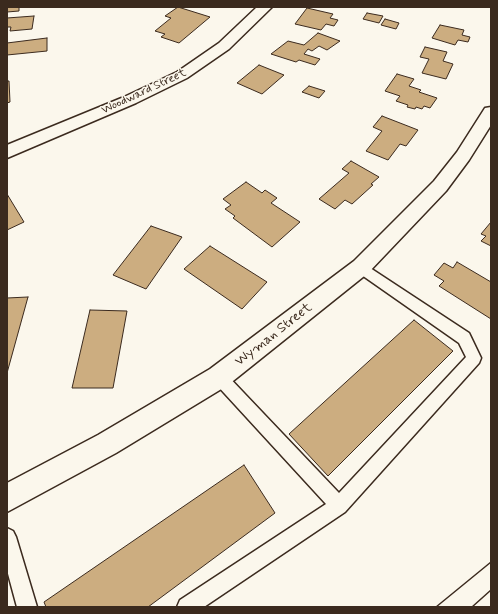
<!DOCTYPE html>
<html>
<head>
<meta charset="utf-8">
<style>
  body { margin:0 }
  #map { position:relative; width:498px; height:614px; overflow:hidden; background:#fbf7ec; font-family:Mynerve,sans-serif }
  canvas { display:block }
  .frame { position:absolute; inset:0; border:8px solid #3b2a1e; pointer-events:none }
</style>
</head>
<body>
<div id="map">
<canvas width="498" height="614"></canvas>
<div class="frame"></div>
</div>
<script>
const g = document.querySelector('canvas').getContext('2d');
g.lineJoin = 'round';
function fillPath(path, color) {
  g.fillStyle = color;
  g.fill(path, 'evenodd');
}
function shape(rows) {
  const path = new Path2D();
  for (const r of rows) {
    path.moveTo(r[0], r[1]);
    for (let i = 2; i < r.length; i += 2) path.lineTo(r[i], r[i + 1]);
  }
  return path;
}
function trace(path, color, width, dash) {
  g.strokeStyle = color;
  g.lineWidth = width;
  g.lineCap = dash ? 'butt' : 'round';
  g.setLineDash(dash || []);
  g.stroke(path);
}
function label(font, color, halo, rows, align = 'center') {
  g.font = font + ' Mynerve,sans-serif';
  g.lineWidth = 3;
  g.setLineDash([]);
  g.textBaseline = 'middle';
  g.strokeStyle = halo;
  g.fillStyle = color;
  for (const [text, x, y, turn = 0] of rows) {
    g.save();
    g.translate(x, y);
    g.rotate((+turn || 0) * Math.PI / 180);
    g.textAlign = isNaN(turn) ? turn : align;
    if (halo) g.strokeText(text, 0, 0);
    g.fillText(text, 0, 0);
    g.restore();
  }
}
const building = shape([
  [7,7,19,7,19,11,7,12,7,7],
  [178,7,210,17,179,43,161,37,165,34,155,31,171,18,165,16,178,7],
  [307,8,333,14,330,18,338,20,334,26,326,24,321,30,295,24,307,8],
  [367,13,383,16,379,23,363,19,367,13],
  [34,16,32,29,10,31,11,27,7,27,7,18,34,16],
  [385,19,399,23,396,29,381,25,385,19],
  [440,25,464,30,462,35,470,37,468,42,458,40,455,45,432,38,440,25],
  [318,33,340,41,327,50,319,46,312,51,308,49,304,54,320,59,315,65,299,60,296,62,271,54,288,41,304,45,318,33],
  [47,38,47,51,7,55,7,43,47,38],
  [425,47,447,52,443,61,453,64,446,79,422,73,429,59,420,57,425,47],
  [259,65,284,75,262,94,237,83,259,65],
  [397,74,414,79,409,86,421,90,419,92,437,98,430,108,424,106,422,109,416,107,415,109,407,107,408,105,396,101,400,96,385,91,397,74],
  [7,81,9,81,10,102,7,103,7,81],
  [309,86,325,91,319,98,302,92,309,86],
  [382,116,418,130,406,146,400,144,388,160,366,151,382,131,373,127,382,116],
  [351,161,379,177,371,184,373,185,352,204,345,200,335,209,319,199,349,173,342,169,351,161],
  [246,182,262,193,265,190,277,198,271,203,300,222,272,247,233,218,235,216,225,209,231,205,223,199,246,182],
  [7,194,24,222,7,230,7,194],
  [491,222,491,246,481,241,486,236,481,234,491,222],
  [151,226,182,237,146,289,113,275,151,226],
  [210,246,267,282,242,309,184,269,210,246],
  [457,262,491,282,491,319,439,286,444,281,434,275,444,263,453,268,457,262],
  [28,297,7,373,7,298,28,297],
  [90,310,127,311,113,388,72,388,90,310],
  [414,320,453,351,328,476,289,434,414,320],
  [244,465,275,513,148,607,46,607,44,602,244,465]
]);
fillPath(building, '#ccad80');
trace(building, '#3b2a1e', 1);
const lane = shape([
  [361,262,469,333,481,358,479,363,345,512,204,607,177,607,180,600,326,504,214,382,211,377,214,372,219,370,224,372,339,493,466,357,459,343,356,271,354,267,356,263,361,262],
  [7,528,13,531,16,537,37,607,17,607,7,570,7,528]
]);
const street = shape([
  [491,107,491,125,469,160,446,191,368,273,228,385,116,453,7,512,7,483,98,435,210,369,354,261,434,181,457,152,485,108,491,107]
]);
const secondary = shape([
  [257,7,272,7,229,49,187,78,136,103,7,158,7,145,124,97,177,72,219,43,257,7]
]);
trace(lane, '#3b2a1e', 3);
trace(street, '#3b2a1e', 3);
trace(secondary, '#3b2a1e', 3);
fillPath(lane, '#fbf7ec');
fillPath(street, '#fbf7ec');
fillPath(secondary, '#fbf7ec');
trace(shape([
  [436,607,491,562],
  [472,607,491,590]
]), '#3b2a1e', 1.5);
label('12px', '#3b2a1e', '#fbf7ec', [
  ["Woodward Street",144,92,-25]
]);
label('14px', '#3b2a1e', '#fbf7ec', [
  ["Wyman Street",274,335,-38]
]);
</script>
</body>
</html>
